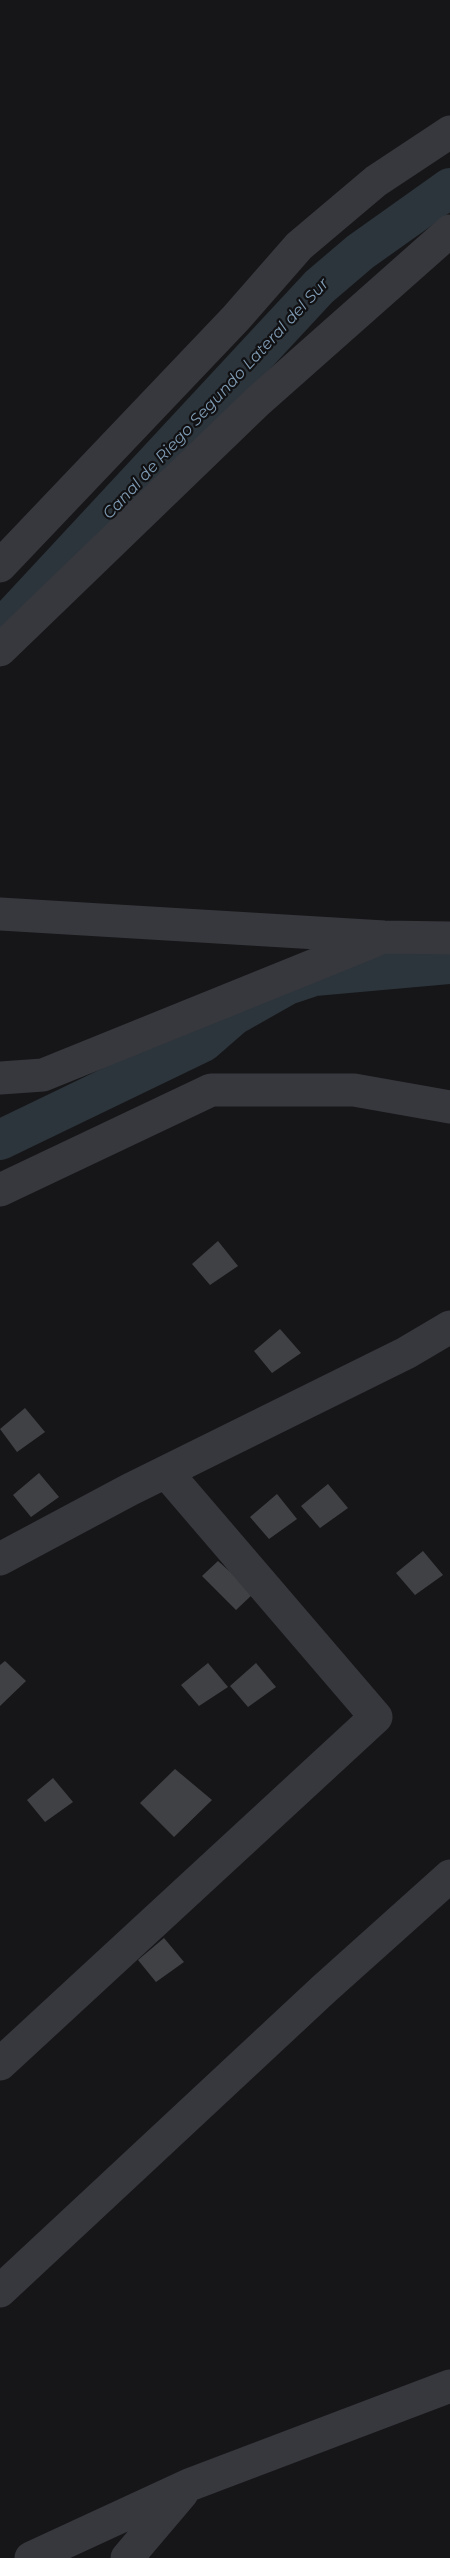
<!DOCTYPE html>
<html>
<head>
<meta charset="utf-8">
<style>
  body { margin:0 }
  canvas { display:block; background:#161618 }
</style>
</head>
<body>
<canvas width="450" height="2558"></canvas>
<script>
const g = document.querySelector('canvas').getContext('2d');
g.lineJoin = 'round';
function shape(rows) {
  const path = new Path2D();
  for (const r of rows) {
    path.moveTo(r[0], r[1]);
    for (let i = 2; i < r.length; i += 2) path.lineTo(r[i], r[i + 1]);
  }
  return path;
}
function trace(path, color, width, dash) {
  g.strokeStyle = color;
  g.lineWidth = width;
  g.lineCap = dash ? 'butt' : 'round';
  g.setLineDash(dash || []);
  g.stroke(path);
}
function fillPath(path, color) {
  g.fillStyle = color;
  g.fill(path, 'evenodd');
}
function label(font, color, halo, rows, align = 'center') {
  g.font = font + ' Montserrat,sans-serif';
  g.lineWidth = 4.5;
  g.setLineDash([]);
  g.textBaseline = 'middle';
  g.strokeStyle = halo;
  g.fillStyle = color;
  for (const [text, x, y, turn = 0] of rows) {
    g.save();
    g.translate(x, y);
    g.rotate((+turn || 0) * Math.PI / 180);
    g.textAlign = isNaN(turn) ? turn : align;
    if (halo) g.strokeText(text, 0, 0);
    g.fillText(text, 0, 0);
    g.restore();
  }
}
trace(shape([
  [4,626,319,287,360,252,450,188],
  [0,1140,203,1042,234,1015,287,985,314,976,450,964]
]), '#2c353c', 40);
fillPath(shape([
  [218,1241,238,1266,210,1285,192,1264],
  [280,1329,301,1353,272,1373,254,1351],
  [25,1408,45,1432,17,1452,0,1429],
  [39,1473,59,1497,31,1517,13,1495],
  [328,1484,348,1508,320,1528,301,1506],
  [277,1494,297,1519,269,1539,250,1517],
  [423,1551,443,1575,415,1595,396,1573],
  [218,1561,254,1593,236,1610,202,1576],
  [5,1661,26,1681,0,1706,0,1665],
  [208,1663,228,1687,199,1706,181,1685],
  [256,1663,276,1687,248,1707,230,1686],
  [175,1769,212,1800,174,1837,140,1803],
  [53,1778,73,1802,45,1822,27,1800],
  [164,1938,184,1962,156,1982,138,1960]
]), '#404145');
trace(shape([
  [0,566,236,318,299,246,376,181,450,132],
  [0,650,257,402,450,231],
  [0,914,384,937,450,938],
  [0,1078,43,1075,374,941],
  [0,1190,211,1090,354,1090,450,1107],
  [0,1559,129,1490,406,1353,450,1327],
  [0,2064,376,1717,166,1472],
  [0,2291,324,1989,450,1876],
  [31,2558,189,2485,450,2386],
  [127,2558,182,2493]
]), '#37383d', 33);
label('italic 16px', '#7f9bb3', '#111113', [
  ["Canal de Riego Segundo Lateral del Sur",216,399,-47]
]);
</script>
</body>
</html>
